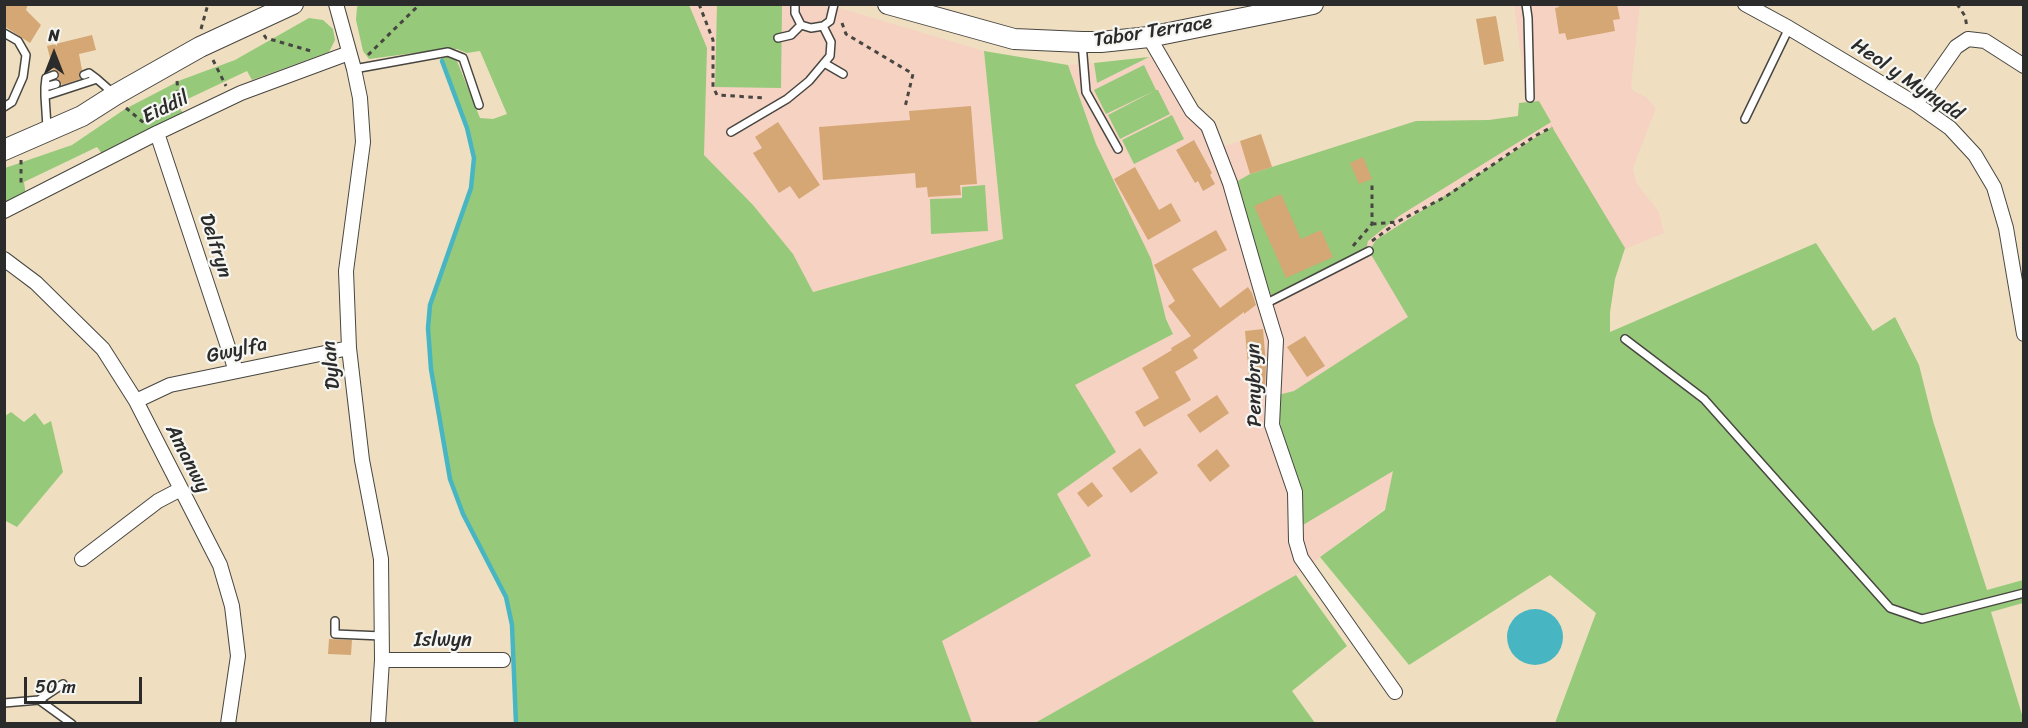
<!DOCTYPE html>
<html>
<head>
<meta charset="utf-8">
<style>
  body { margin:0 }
  #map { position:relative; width:2028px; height:728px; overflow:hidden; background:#efdfc0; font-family:Sriracha,sans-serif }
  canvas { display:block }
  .frame { position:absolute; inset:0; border:6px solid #2b2b2b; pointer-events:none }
  .north { position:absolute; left:24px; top:24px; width:60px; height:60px; -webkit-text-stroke:4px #f6f6f2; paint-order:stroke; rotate:0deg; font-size:16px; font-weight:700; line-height:24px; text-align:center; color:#2b2b2b }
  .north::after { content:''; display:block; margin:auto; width:21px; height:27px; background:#2b2b2b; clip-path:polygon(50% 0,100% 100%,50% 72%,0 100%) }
  .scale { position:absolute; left:24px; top:677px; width:118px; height:27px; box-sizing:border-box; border:3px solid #2b2b2b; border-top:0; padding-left:8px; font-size:18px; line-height:21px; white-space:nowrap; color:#2b2b2b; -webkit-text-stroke:4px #f6f6f2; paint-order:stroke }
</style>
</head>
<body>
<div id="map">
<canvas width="2028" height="728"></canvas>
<div class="frame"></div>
<div class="north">N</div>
<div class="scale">50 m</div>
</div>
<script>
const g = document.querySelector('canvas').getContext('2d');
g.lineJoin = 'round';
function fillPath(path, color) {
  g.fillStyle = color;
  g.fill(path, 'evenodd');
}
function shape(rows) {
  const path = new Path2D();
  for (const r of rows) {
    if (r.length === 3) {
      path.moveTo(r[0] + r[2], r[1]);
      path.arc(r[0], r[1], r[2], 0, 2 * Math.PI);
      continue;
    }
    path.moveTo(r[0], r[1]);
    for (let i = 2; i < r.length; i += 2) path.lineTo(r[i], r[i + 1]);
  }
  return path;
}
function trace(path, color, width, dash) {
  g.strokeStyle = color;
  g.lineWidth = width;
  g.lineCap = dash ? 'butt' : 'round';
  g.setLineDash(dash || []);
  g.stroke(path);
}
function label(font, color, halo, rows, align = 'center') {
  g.font = font + ' Sriracha,sans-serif';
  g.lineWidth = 4.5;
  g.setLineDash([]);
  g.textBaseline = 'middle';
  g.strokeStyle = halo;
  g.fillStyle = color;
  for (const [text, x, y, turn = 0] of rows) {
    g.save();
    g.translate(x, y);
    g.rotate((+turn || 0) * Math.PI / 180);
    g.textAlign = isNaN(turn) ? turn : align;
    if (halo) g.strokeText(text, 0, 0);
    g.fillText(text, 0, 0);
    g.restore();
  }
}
fillPath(shape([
  [689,5,830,5,984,51,1003,239,812,292,793,254,753,205,704,155],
  [1514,5,1640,5,1631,89,1647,98,1656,108,1633,168,1636,182,1659,212,1664,233,1625,249,1615,279,1610,312,1610,341,1296,575,1035,723,970,723,936,623,896,477,1173,334,1096,144,1068,65,1094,63,1097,83,1149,57,1168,51,1198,109,1215,127,1225,146,1261,134,1273,167,1416,121,1489,120,1518,116,1519,103,1527,101]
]), '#f6d2c3');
fillPath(shape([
  [360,4,689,5,707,48,704,155,753,205,793,254,813,292,1003,239,984,51,1068,65,1096,144,1151,259,1166,319,1173,334,1075,385,1116,452,1057,494,1091,556,942,641,972,723,516,723,512,625,506,597,463,514,450,479,431,369,428,328,430,305,471,188,474,158,467,128,441,58,448,57,457,61,480,118,493,119,507,114,480,51,467,53,457,49,444,49,369,59,363,51,356,20,357,7],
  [717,5,782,5,781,88,715,87],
  [309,18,323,20,333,29,335,40,329,52,252,80,247,71,177,104,185,116,103,155,97,147,24,182,26,196,5,207,5,168,72,145,125,109,181,80,235,60],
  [1149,57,1097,83,1094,63],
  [1144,65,1156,90,1106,114,1094,90],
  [1156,90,1158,90,1170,114,1120,139,1108,115],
  [1539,101,1551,122,1399,216,1368,241,1366,250,1271,296,1236,182,1250,174,1416,121,1489,120,1518,116,1519,103],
  [1172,115,1184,139,1134,164,1122,140],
  [1552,127,1625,248,1615,279,1610,312,1610,332,1816,243,1873,331,1895,317,1919,365,1933,421,1987,590,2023,580,2023,603,1991,612,2023,718,2023,723,1555,723,1596,613,1550,575,1409,665,1320,557,1385,510,1393,471,1303,525,1298,478,1282,444,1278,395,1294,391,1408,317,1369,251,1376,240],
  [985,185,988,231,931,234,930,199,962,198,962,187],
  [11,412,24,422,35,413,44,425,51,421,63,472,17,527,4,520,5,416],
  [1296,575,1347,646,1292,691,1315,723,1035,723]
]), '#96c97a');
fillPath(shape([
  [1535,637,28]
]), '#48b6c2');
trace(shape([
  [442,61,467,128,474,158,471,188,430,305,428,328,431,369,450,479,463,514,506,597,512,625,516,724]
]), '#48b6c2', 4.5);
fillPath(shape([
  [4,4,28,4,26,10,41,25,30,43,4,26],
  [1558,4,1617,4,1620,19,1613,20,1615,31,1567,40,1565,33,1559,34,1555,8,1559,7],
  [1496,16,1504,61,1484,65,1476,19],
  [92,35,96,50,79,54,82,70,79,74,80,79,62,85,58,79,59,73,53,70,47,46],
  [971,106,977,184,960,185,961,195,928,197,927,187,916,188,915,173,823,180,819,127,910,120,909,111],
  [778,122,820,185,799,199,790,186,779,193,753,153,762,148,755,137],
  [1261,134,1272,167,1250,174,1240,141],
  [1194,140,1212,173,1210,175,1215,184,1203,191,1198,181,1195,183,1176,150],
  [1363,157,1372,179,1359,184,1350,163],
  [1135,167,1159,210,1171,203,1181,221,1148,240,1114,179],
  [1281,194,1301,239,1321,230,1333,257,1286,278,1254,206],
  [1216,230,1227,250,1192,269,1220,308,1248,287,1252,293,1256,305,1244,314,1244,312,1193,350,1198,358,1175,372,1191,400,1144,427,1135,412,1159,398,1142,368,1172,350,1171,348,1191,336,1168,306,1175,301,1154,265],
  [1263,329,1266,365,1265,389,1250,390,1245,331],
  [1305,336,1325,366,1307,377,1287,347],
  [1217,395,1229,413,1200,433,1187,415],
  [1140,448,1158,473,1131,493,1112,468],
  [1217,449,1230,466,1210,482,1197,465],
  [1092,482,1103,496,1088,507,1077,493],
  [329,639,352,640,351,655,328,654]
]), '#d5a774');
const service = shape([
  [795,4,795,13,801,25,811,28,823,26,830,21,834,4],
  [1526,4,1528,18,1530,98],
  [4,33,18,41,26,55,23,77,12,102,4,107],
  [778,38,791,35,801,25],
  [1082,43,1086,92,1118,149],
  [824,63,843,74],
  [354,69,448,52,463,58,479,105],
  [84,75,89,73,97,79],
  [45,87,46,78,54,75],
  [45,96,45,87,56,84],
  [1745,119,1789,28],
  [47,127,45,96,97,79,114,94],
  [731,132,787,99,809,81,830,56,831,42,823,26],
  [1265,304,1369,251],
  [1625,339,1704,399,1890,608,1922,619,2024,593],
  [335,621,335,634,382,636],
  [39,700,72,724],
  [4,703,39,700,63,684]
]);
const minor = shape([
  [336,4,354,69,360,98,363,142,346,271,349,348,362,460,381,559,382,660,378,724],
  [1745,4,1789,28,1916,104,1950,128,1975,155,1994,187,2006,228,2024,334],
  [1149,37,1192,111,1208,126,1230,183,1265,304,1276,340,1272,425,1295,492,1296,541,1301,558,1395,692],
  [1916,104,1956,47,1968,39,1985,41,2024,66],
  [157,133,236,371],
  [4,211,157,133,241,93,349,53],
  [4,259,36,283,103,349,136,401,220,565,232,606,238,656,228,724],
  [136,401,170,385,349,348],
  [82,559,158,501,181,489],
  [382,660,503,660]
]);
const secondary = shape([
  [888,4,1014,39,1082,42,1101,42,1149,37,1313,4],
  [4,150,82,116,115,95,200,47,293,4]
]);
trace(service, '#484641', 10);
trace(minor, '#484641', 16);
trace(secondary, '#484641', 22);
trace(shape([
  [566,4,596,4],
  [699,4,713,40,713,87,717,95,766,98],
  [1957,4,1965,16,1967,27],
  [842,23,846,34,913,74,905,107],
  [201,29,208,4],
  [264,35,266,38,311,51],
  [368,55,420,4],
  [213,60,226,86],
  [177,81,179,102,182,106],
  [126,108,144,123],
  [21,160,21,187],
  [1372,224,1397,222,1445,197,1535,136,1552,127],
  [1372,241,1395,224],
  [1353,246,1372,224,1372,185]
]), '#484641', 3, [4.5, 4.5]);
trace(service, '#fff', 7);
trace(minor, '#fff', 14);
trace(secondary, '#fff', 20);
label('20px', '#2b2b2b', '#f6f6f2', [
  ["Tabor Terrace",1153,32,-9],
  ["Heol y Mynydd",1907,80,34],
  ["Eiddil",166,108,-26],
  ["Delfryn",215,246,72],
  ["Gwylfa",237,351,-12],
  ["Dylan",332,365,-95],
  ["Penybryn",1255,385,-91],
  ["Amanwy",187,459,63],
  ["Islwyn",443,641]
]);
</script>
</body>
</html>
